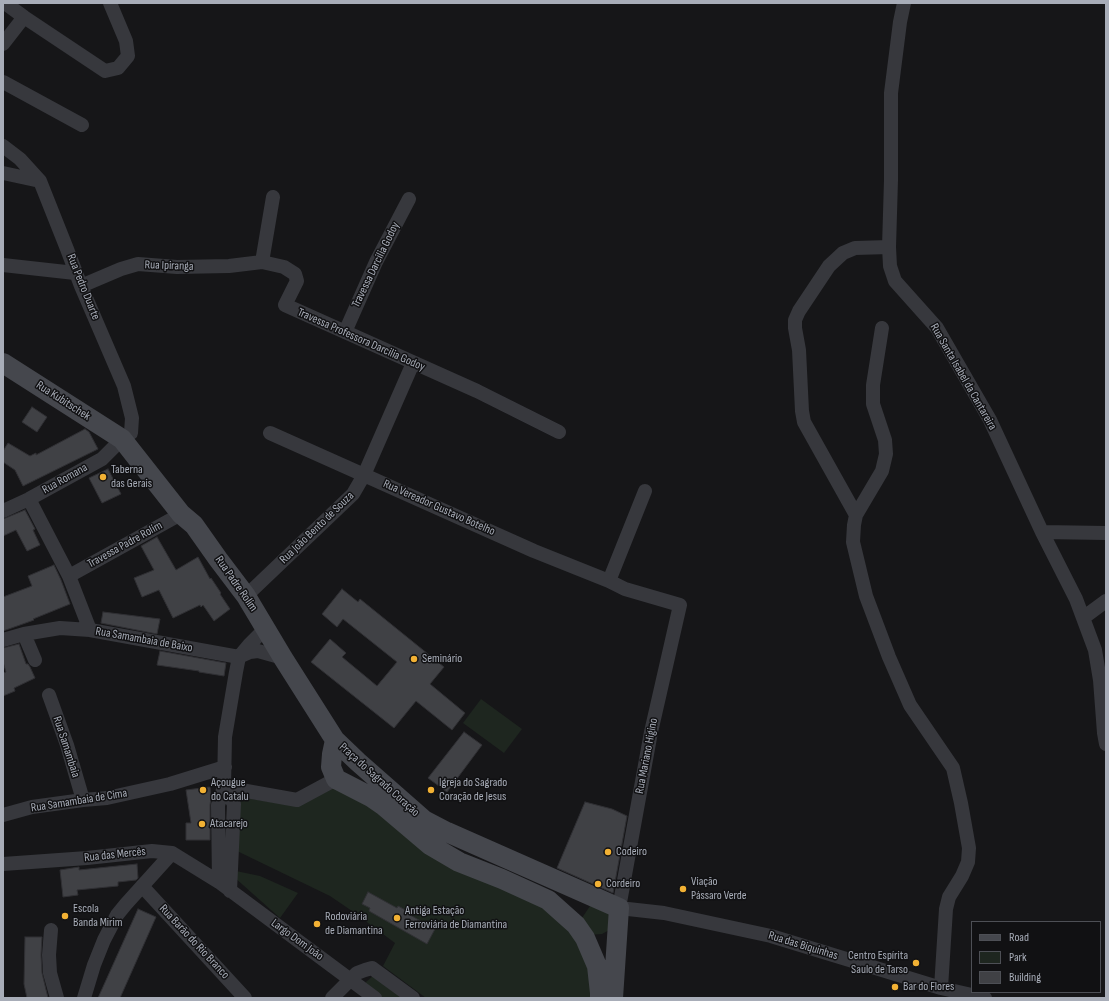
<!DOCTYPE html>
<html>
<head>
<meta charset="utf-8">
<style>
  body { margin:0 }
  #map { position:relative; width:1109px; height:1001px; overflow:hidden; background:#161618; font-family:"Sofia Sans Condensed",sans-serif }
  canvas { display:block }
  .frame { position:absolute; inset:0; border:4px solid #a8adb8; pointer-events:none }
  .legend { position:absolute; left:971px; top:921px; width:130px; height:72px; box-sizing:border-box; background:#111113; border:1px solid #4d4f55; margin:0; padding:5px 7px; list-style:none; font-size:12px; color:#a8adb8 }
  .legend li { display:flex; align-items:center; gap:8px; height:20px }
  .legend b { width:20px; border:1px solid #4d4f55 }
</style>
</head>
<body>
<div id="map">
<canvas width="1109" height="1001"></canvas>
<div class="frame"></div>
<ul class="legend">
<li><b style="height:5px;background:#45474d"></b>Road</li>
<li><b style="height:11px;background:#1e261f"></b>Park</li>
<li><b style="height:11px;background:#404145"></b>Building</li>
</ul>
</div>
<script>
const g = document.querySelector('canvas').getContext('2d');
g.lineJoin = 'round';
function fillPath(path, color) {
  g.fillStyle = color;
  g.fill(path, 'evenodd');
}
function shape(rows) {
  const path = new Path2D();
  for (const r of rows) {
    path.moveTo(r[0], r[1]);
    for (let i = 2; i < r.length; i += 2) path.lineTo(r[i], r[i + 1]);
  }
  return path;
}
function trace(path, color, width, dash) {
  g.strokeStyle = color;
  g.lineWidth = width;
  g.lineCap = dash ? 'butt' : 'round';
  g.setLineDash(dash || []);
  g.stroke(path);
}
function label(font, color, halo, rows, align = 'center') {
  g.font = font + ' "Sofia Sans Condensed",sans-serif';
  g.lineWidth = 3;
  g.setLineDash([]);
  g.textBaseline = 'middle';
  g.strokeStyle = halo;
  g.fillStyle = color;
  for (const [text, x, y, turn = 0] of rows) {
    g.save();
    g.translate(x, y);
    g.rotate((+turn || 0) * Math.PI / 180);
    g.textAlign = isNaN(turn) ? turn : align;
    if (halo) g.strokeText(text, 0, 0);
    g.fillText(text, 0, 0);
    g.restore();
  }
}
fillPath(shape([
  [481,699,522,729,504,753,463,723],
  [337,785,545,903,578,934,590,964,591,998,426,998,383,966,395,943,352,911,330,896,237,851,239,797,297,806],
  [236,871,260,876,298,893,280,918,234,877],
  [590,906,616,910,611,929,602,934,587,935,582,918],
  [374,975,405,998,381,998,366,986,366,982]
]), '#1e261f');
const building = shape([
  [32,407,47,417,37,432,22,422,32,407],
  [85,429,89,432,98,449,23,486,15,470,3,462,3,451,8,443,30,456,36,453,36,455,85,429],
  [108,469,121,494,102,503,89,478,108,469],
  [25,510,35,529,33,530,40,545,27,551,16,530,3,536,3,519,25,510],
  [157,537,176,570,198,557,210,579,211,578,221,593,220,594,230,609,214,621,203,605,201,607,200,605,173,618,159,590,142,597,134,578,154,570,141,546,157,537],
  [54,565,61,580,70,604,33,619,34,620,3,631,3,597,32,586,28,576,54,565],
  [342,589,358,602,360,599,444,667,430,684,465,713,452,730,416,701,394,728,311,662,330,639,346,653,342,657,377,686,397,662,343,619,337,627,322,614,342,589],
  [103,612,160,619,157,634,101,623,103,612],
  [19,644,26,664,28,664,30,667,35,678,14,688,15,691,3,696,3,673,6,672,3,662,3,648,19,644],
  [160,651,226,663,224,676,199,672,199,671,157,665,160,651],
  [464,732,482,745,447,792,428,778,464,732],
  [210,787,211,798,210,805,210,840,186,840,186,823,191,823,186,790,210,787],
  [585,802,612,809,627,816,613,893,557,868,585,802],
  [137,864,138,878,136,880,118,882,118,886,77,890,78,895,63,897,60,870,79,867,79,870,137,864],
  [368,892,397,908,398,906,411,913,410,915,435,929,427,944,369,911,370,908,362,904,368,892],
  [138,909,156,917,120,998,98,998,138,909],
  [25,937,42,937,41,955,42,973,48,998,27,998,24,984,25,937]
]);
fillPath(building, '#404145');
trace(building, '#303034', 1);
trace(shape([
  [5,3,24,17,105,71,118,68,128,56,126,41,110,3],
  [904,3,900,22,891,93,891,180,889,247,890,266,895,281,937,328,990,420,1042,532,1076,599,1095,650,1100,680,1104,733,1106,744],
  [3,44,24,17],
  [3,82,82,125],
  [3,146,20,159,40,181,67,249,81,286,124,386,132,418,131,433,122,439,102,459,29,499,3,511],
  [3,173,40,181],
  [273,197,262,262,284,267,295,274,297,281,285,305,477,391,559,432],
  [3,265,75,273],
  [81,286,121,269,138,264,177,267,229,266,262,262],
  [882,328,873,385,873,404,885,440,886,454,882,471,856,515,854,525,853,542,866,596,889,657,910,705,953,768,961,803,969,848,968,862,962,876,949,897,946,909,941,988],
  [345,332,376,262,409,199],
  [270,433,534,551,609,581,625,589,680,605,651,732,619,908,664,913,771,936,941,988,985,998],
  [29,499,69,576,90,630],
  [856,515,804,422,802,411,799,350,795,328,795,320,799,311,829,266,843,253,855,248,889,247],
  [1042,532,1106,533],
  [69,576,181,514],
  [609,581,645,491],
  [246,596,353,494,364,475,413,363],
  [1083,618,1106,601],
  [24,634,35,660],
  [3,640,24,634,60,628,90,630,239,657,250,652,258,651,283,658],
  [49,695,67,745,83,800],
  [224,787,297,800,336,779],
  [224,787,234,804,230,891],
  [3,815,32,807,83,800,107,798,170,784,225,767],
  [3,864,87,858,152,851,172,853,219,882,375,998],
  [219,882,218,805,224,787,225,737,236,672,239,657,249,645,265,629],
  [142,886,245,998],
  [51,930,49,955,50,973,57,998],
  [84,998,94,965,104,940,117,915,126,904,172,853],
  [332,998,357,973,365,970,372,968,413,998]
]), '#37383d', 14);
trace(shape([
  [3,363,122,439,181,514,194,525,218,559,246,596,283,658,335,740,358,762,424,820,447,832,619,908,613,998],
  [335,740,332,754,331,767,336,779,371,797,384,806,430,845,459,862,502,879,548,900,576,925,585,938,597,966,600,993,600,998]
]), '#45474d', 20);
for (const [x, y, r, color] of [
  [103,477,4,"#f2b134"],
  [414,659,4,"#f2b134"],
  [203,790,4,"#f2b134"],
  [431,790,4,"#f2b134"],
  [202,824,4,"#f2b134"],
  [608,852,4,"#f2b134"],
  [598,884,4,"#f2b134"],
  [683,889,4,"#f2b134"],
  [65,916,4,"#f2b134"],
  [397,918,4,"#f2b134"],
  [317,924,4,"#f2b134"],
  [916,963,4,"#f2b134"],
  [895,987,4,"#f2b134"]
]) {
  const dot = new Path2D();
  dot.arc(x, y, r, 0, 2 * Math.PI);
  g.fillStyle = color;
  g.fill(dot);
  trace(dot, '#111113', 1.5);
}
label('12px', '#a8adb8', '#111113', [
  ["Travessa Darcilia Godoy",376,265,-64],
  ["Rua Ipiranga",169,266,2],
  ["Rua Pedro Duarte",83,287,68],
  ["Travessa Professora Darcilia Godoy",361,340,24],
  ["Rua Santa Isabel da Cantareira",963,377,60],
  ["Rua Kubitschek",63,401,33],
  ["Rua Romana",65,479,-29],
  ["Rua Vereador Gustavo Botelho",439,508,24],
  ["Rua João Bento de Souza",317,528,-44],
  ["Travessa Padre Rolim",125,545,-29],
  ["Rua Padre Rolim",236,584,55],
  ["Rua Samambaia de Baixo",144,640,10],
  ["Rua Samambaia",66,747,72],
  ["Rua Mariano Higino",647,756,-79],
  ["Praça do Sagrado Coração",379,780,42],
  ["Rua Samambaia de Cima",79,801,-9],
  ["Rua das Mercês",115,855,-6],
  ["Largo Dom João",297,940,36],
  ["Rua Barão do Rio Branco",194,942,47],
  ["Rua das Biquinhas",803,946,17]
]);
label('12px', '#a8adb8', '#111113', [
  ["Taberna",111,470],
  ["das Gerais",111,484],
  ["Seminário",422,659],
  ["Açougue",211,783],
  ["do Catalu",211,797],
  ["Igreja do Sagrado",439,783],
  ["Coração de Jesus",439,797],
  ["Atacarejo",210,824],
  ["Codeiro",616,852],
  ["Viação",691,882],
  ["Pássaro Verde",691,896],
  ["Cordeiro",606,884],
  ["Escola",73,909],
  ["Banda Mirim",73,923],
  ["Antiga Estação",405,911],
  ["Ferroviária de Diamantina",405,925],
  ["Rodoviária",325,917],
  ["de Diamantina",325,931],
  ["Centro Espírita",908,956,"right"],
  ["Saulo de Tarso",908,970,"right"],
  ["Bar do Flores",903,987]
], 'left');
</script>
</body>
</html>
